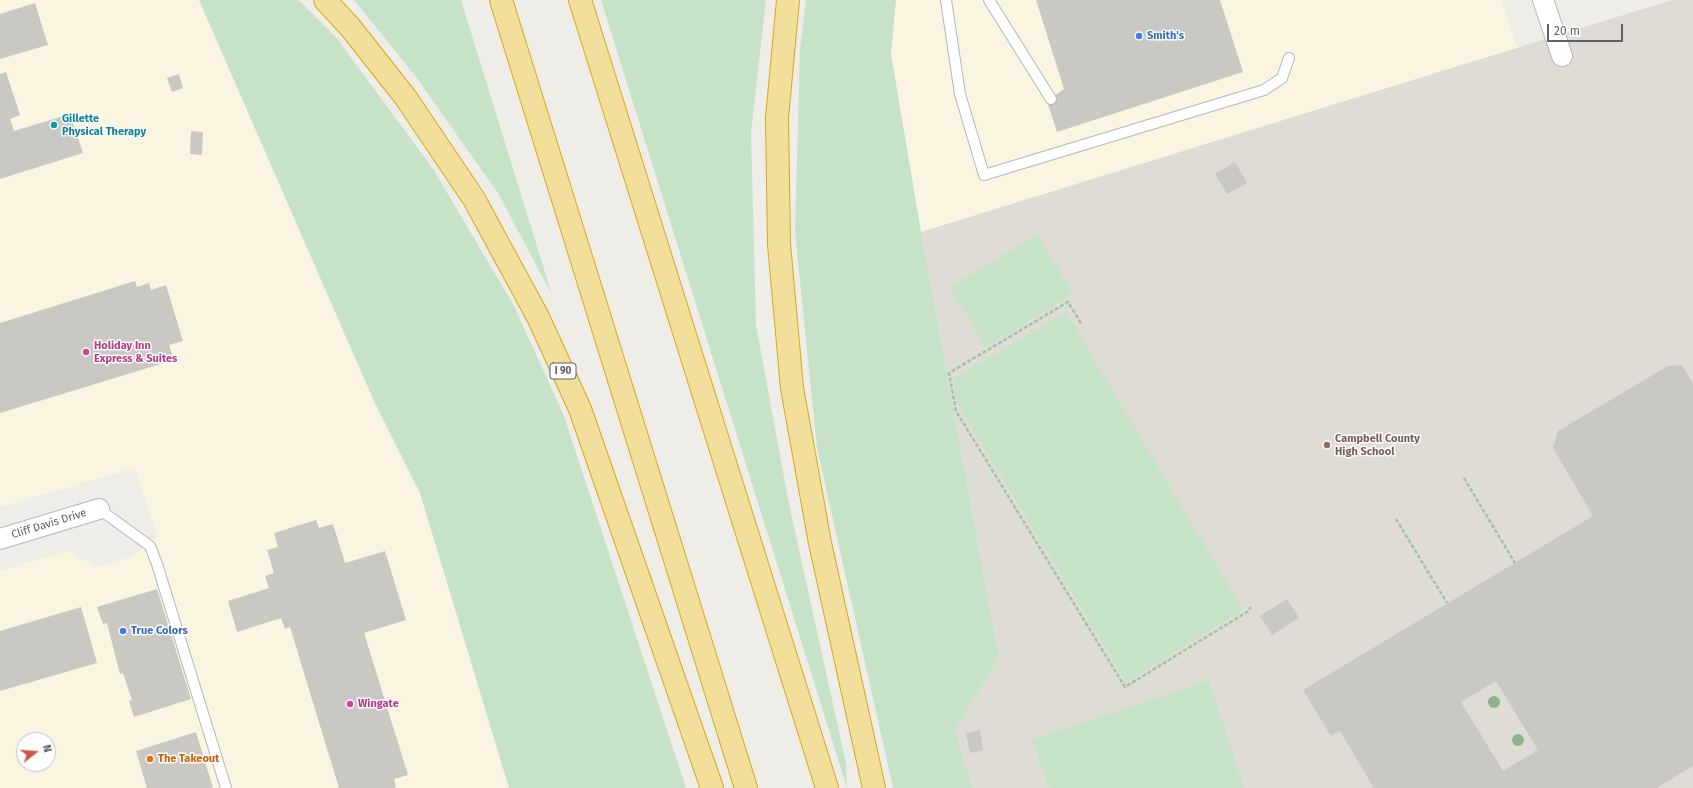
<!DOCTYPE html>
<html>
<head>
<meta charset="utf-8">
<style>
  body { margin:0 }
  #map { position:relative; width:1693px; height:788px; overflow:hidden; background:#efede7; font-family:"Fira Sans",sans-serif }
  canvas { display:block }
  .north { position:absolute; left:16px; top:732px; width:40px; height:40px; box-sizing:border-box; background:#fff; border:1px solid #bfc0c1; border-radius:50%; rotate:73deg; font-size:11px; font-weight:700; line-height:16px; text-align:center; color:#5e6165 }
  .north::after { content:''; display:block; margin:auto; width:14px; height:18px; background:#d65645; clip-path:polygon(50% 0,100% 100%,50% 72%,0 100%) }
  .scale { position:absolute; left:1547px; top:24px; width:76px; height:18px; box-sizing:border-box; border:2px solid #5e6165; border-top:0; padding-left:5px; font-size:12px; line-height:14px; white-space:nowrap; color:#5e6165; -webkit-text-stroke:3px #fff; paint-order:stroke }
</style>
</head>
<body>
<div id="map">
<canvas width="1693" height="788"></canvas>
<div class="north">N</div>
<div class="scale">20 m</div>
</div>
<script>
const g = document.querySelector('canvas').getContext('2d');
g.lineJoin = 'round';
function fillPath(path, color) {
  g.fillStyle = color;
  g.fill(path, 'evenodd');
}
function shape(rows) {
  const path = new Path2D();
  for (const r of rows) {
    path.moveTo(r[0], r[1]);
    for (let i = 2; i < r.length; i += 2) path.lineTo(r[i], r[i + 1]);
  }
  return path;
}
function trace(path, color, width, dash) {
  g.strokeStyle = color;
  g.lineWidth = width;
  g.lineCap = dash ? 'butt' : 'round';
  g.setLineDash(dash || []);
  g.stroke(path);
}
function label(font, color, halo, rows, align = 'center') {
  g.font = font + ' "Fira Sans",sans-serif';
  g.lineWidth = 3;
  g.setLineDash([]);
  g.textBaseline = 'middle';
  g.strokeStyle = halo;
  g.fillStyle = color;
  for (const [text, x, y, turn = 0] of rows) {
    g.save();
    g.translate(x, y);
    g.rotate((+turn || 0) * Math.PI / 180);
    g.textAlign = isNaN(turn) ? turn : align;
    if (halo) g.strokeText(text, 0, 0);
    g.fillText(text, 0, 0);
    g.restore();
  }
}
fillPath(shape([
  [0,0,199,0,373,399,420,493,509,788,0,788,0,571,67,551,97,567,133,556,158,536,135,468,0,507],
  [24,740,48,740,48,764,24,764],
  [896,0,1502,0,1517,48,921,232,891,54]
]), '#faf5e0');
fillPath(shape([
  [1672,0,1693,0,1693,788,973,788,955,731,999,658,921,232]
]), '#dedcd5');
fillPath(shape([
  [199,0,299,0,336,37,433,169,513,304,564,416,686,788,509,788,420,493,373,399],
  [354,0,461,0,552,295,498,193,416,77],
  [601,0,766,0,751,133,756,325,789,504,846,763,847,788],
  [806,0,896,0,891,54,921,232,999,658,955,731,973,788,893,788,817,448,795,232,800,48],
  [1037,235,1074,294,986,347,950,287],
  [1066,312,1243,610,1126,682,957,403,953,379],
  [1209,681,1244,788,1049,788,1032,739]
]), '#c6e3c8');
fillPath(shape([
  [1036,0,1220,0,1243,72,1057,132,1047,101,1064,89],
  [35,3,48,45,0,59,0,14],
  [6,72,20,115,10,119,14,131,70,114,83,153,0,179,0,74],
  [179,74,183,88,172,92,167,78],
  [191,131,203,132,202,155,190,154],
  [1235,162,1247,183,1227,194,1215,174],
  [135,281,137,287,149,283,151,290,166,285,183,341,169,345,174,360,0,413,0,323],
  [1682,365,1693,384,1693,766,1656,788,1374,788,1340,731,1331,736,1303,690,1593,516,1553,448,1558,431,1668,366],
  [1496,681,1538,750,1503,771,1461,702],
  [316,520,319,528,333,524,345,563,385,551,406,620,364,633,408,775,394,779,396,788,339,788,290,627,285,629,281,618,237,632,228,601,269,588,265,576,274,573,267,550,278,547,274,533],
  [157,589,191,699,134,717,129,701,132,700,123,673,120,674,107,623,103,624,97,607],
  [1287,599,1299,618,1272,635,1260,616],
  [81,607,97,663,0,691,0,631],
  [980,730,983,750,970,753,966,733],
  [196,732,213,788,147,788,136,751]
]), '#cac8c3');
const service = shape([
  [946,0,960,94,984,175,1264,90,1282,78,1289,58],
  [989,0,1051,99],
  [99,509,150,546,157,564,226,788]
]);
const minor = shape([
  [1543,0,1562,56],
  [0,539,99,509]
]);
const motorway = shape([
  [325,0,350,27,406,98,474,199,538,317,580,409,712,788],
  [501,0,746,788],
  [580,0,827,788],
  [788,0,777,118,779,244,792,388,820,543,874,788]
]);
trace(service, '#b4b6ba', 12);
trace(minor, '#b4b6ba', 22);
trace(motorway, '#dca61a', 24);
trace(shape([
  [1081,323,1068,302,949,373,956,411,1125,687,1247,612,1251,607],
  [1464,478,1515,563],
  [1396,519,1447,603]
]), '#9fc2aa', 2.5, [4, 2]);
trace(service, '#fff', 10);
trace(minor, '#fff', 20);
trace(motorway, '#f1df9b', 22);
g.fillStyle = '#8fb38e';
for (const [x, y] of [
  [1494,702],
  [1518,740]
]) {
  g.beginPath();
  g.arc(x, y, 6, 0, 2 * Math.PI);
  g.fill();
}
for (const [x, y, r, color] of [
  [1139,36,4,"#3f7fe0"],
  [54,125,4,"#0f9aa8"],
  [86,352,4,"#d1479c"],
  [1327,445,4,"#8d6e63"],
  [123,631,4,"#3f7fe0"],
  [350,704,4,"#d1479c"],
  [150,759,4,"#e8710a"]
]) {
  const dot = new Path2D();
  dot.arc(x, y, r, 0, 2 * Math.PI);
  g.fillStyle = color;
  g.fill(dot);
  trace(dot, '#fff', 1.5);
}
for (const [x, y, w] of [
  [563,371,26]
]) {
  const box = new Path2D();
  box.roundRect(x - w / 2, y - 8, w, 16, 3);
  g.fillStyle = '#fff';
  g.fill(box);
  trace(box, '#5e6165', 1);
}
label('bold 10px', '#5e6165', null, [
  ["I 90",563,371]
]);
label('bold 11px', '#366cbe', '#fff', [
  ["Smith's",1147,36],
  ["True Colors",131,631]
], 'left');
label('bold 11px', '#0d838f', '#fff', [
  ["Gillette",62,119],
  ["Physical Therapy",62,132]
], 'left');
label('bold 11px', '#b23c85', '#fff', [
  ["Holiday Inn",94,346],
  ["Express & Suites",94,359],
  ["Wingate",358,704]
], 'left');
label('bold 11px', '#785e54', '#fff', [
  ["Campbell County",1335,439],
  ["High School",1335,452]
], 'left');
label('11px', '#5e6165', '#fff', [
  ["Cliff Davis Drive",49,524,-17]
]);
label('bold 11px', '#c56008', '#fff', [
  ["The Takeout",158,759]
], 'left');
</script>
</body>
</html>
